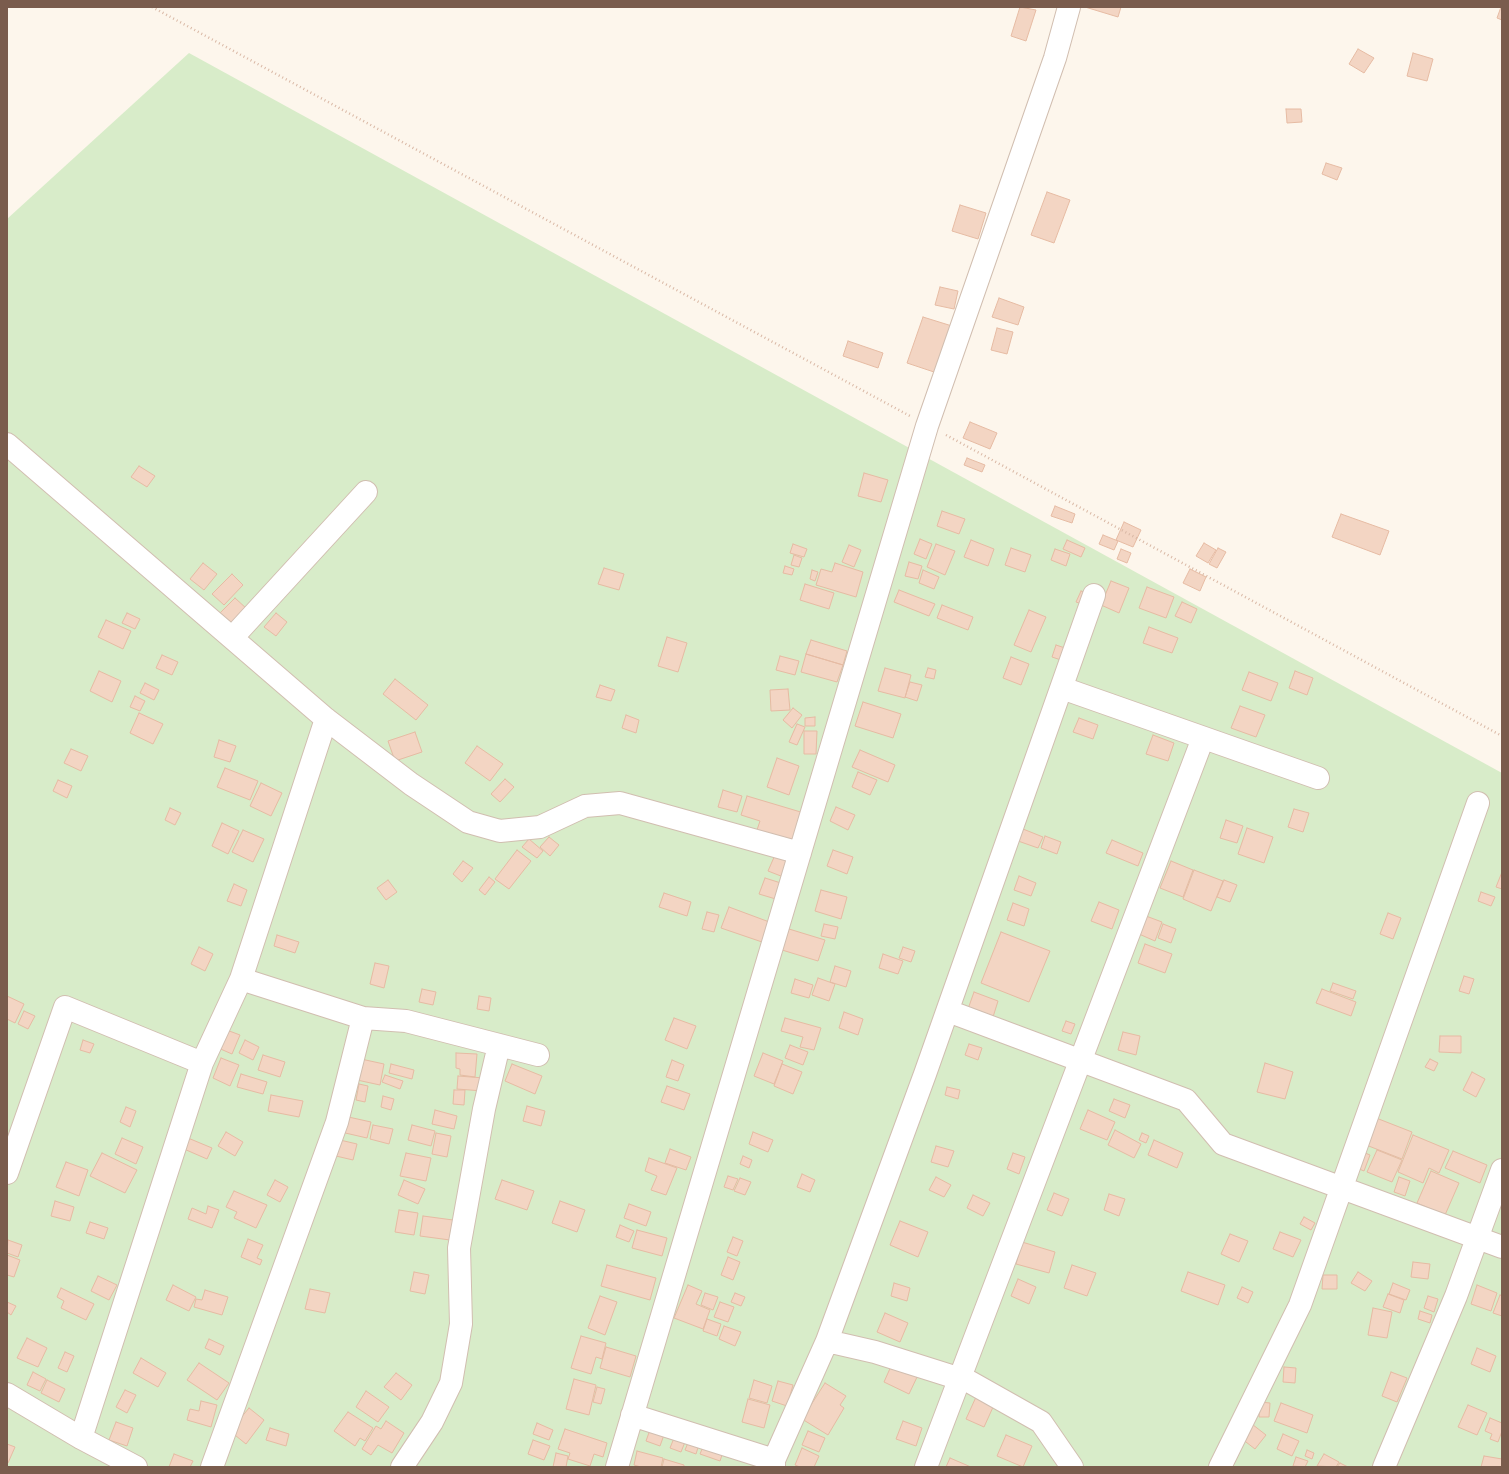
<!DOCTYPE html>
<html>
<head>
<meta charset="utf-8">
<style>
  body { margin:0 }
  #map { position:relative; width:1509px; height:1474px; overflow:hidden; background:#fdf6ec; font-family:"Varela Round",sans-serif }
  canvas { display:block }
  .frame { position:absolute; inset:0; border:8px solid #7a5c4d; pointer-events:none }
</style>
</head>
<body>
<div id="map">
<canvas width="1509" height="1474"></canvas>
<div class="frame"></div>
</div>
<script>
const g = document.querySelector('canvas').getContext('2d');
g.lineJoin = 'round';
function fillPath(path, color) {
  g.fillStyle = color;
  g.fill(path, 'evenodd');
}
function shape(rows) {
  const path = new Path2D();
  for (const r of rows) {
    path.moveTo(r[0], r[1]);
    for (let i = 2; i < r.length; i += 2) path.lineTo(r[i], r[i + 1]);
  }
  return path;
}
function trace(path, color, width, dash) {
  g.strokeStyle = color;
  g.lineWidth = width;
  g.lineCap = dash ? 'butt' : 'round';
  g.setLineDash(dash || []);
  g.stroke(path);
}
fillPath(shape([
  [189,53,1502,773,1502,1467,7,1467,7,219]
]), '#d8ecc9');
const building = shape([
  [1020,7,1036,10,1026,41,1011,36,1020,7],
  [1085,7,1121,7,1118,17,1085,7],
  [1501,7,1502,7,1502,20,1497,18,1501,7],
  [1358,49,1374,58,1364,73,1349,64,1358,49],
  [1413,53,1433,59,1427,81,1407,76,1413,53],
  [1286,109,1301,109,1302,122,1287,123,1286,109],
  [1326,163,1342,168,1337,180,1322,174,1326,163],
  [1047,192,1070,200,1054,243,1031,235,1047,192],
  [960,205,986,213,978,239,952,231,960,205],
  [940,287,958,291,954,309,935,305,940,287],
  [999,298,1024,307,1018,325,992,317,999,298],
  [923,317,952,326,937,373,907,363,923,317],
  [997,328,1013,332,1007,354,991,350,997,328],
  [848,341,883,353,878,368,843,356,848,341],
  [970,422,997,433,990,449,963,438,970,422],
  [967,458,985,465,982,472,964,465,967,458],
  [139,466,155,476,147,487,131,477,139,466],
  [864,473,888,480,881,502,858,496,864,473],
  [1055,506,1075,514,1072,523,1051,516,1055,506],
  [942,511,965,519,959,534,937,526,942,511],
  [1341,514,1389,531,1380,555,1332,537,1341,514],
  [1124,522,1141,530,1133,547,1116,540,1124,522],
  [1103,535,1118,541,1114,550,1099,544,1103,535],
  [920,539,932,544,926,559,914,554,920,539],
  [971,540,994,549,988,566,964,557,971,540],
  [1067,540,1085,548,1081,557,1063,549,1067,540],
  [1204,543,1216,550,1208,563,1196,556,1204,543],
  [793,544,807,549,804,557,790,553,793,544],
  [936,544,955,551,945,575,927,567,936,544],
  [849,545,861,550,854,567,842,562,849,545],
  [1011,548,1031,555,1025,572,1005,565,1011,548],
  [1218,548,1226,552,1217,568,1209,564,1218,548],
  [1055,549,1070,554,1066,566,1051,560,1055,549],
  [1121,549,1131,553,1127,563,1117,559,1121,549],
  [794,555,802,558,799,567,791,565,794,555],
  [909,562,922,566,918,579,905,576,909,562],
  [203,563,217,574,204,590,190,579,203,563],
  [835,563,863,572,856,597,816,585,821,569,832,572,835,563],
  [785,566,794,569,792,575,783,573,785,566],
  [604,568,624,574,619,590,598,584,604,568],
  [1190,569,1206,577,1200,591,1183,583,1190,569],
  [812,570,818,572,815,581,810,579,812,570],
  [923,570,939,577,934,589,919,583,923,570],
  [232,574,243,585,224,605,212,594,232,574],
  [1111,581,1129,588,1119,613,1101,605,1111,581],
  [805,584,834,593,829,609,800,600,805,584],
  [1147,587,1174,597,1166,618,1139,608,1147,587],
  [899,590,935,604,929,616,894,602,899,590],
  [1081,591,1092,595,1088,606,1076,602,1081,591],
  [235,598,247,609,231,625,219,614,235,598],
  [1182,602,1197,609,1191,623,1175,616,1182,602],
  [942,605,973,617,968,630,937,618,942,605],
  [1029,610,1046,617,1031,652,1014,645,1029,610],
  [127,613,140,619,135,629,122,623,127,613],
  [276,613,287,622,276,636,264,627,276,613],
  [106,620,131,631,123,649,98,637,106,620],
  [1149,627,1178,638,1172,653,1143,643,1149,627],
  [667,637,687,643,678,672,658,666,667,637],
  [811,640,847,651,843,665,806,654,811,640],
  [1056,645,1071,650,1067,662,1052,657,1056,645],
  [806,654,843,665,837,682,801,672,806,654],
  [162,655,178,662,172,675,156,668,162,655],
  [780,656,799,661,795,675,776,670,780,656],
  [1011,657,1029,664,1021,685,1003,678,1011,657],
  [885,668,911,675,905,698,878,691,885,668],
  [928,668,936,670,934,679,925,677,928,668],
  [99,671,121,681,112,702,90,691,99,671],
  [1295,671,1313,678,1307,695,1289,688,1295,671],
  [1249,672,1278,683,1271,701,1242,690,1249,672],
  [395,679,428,705,416,720,383,694,395,679],
  [910,682,922,685,917,701,905,697,910,682],
  [145,683,159,690,154,700,140,693,145,683],
  [600,685,615,690,611,701,596,697,600,685],
  [788,689,790,710,771,711,770,690,788,689],
  [135,696,145,701,140,711,130,707,135,696],
  [863,702,901,714,893,738,855,726,863,702],
  [1240,706,1265,715,1256,737,1231,728,1240,706],
  [793,708,802,715,792,728,783,720,793,708],
  [139,713,163,724,153,744,130,733,139,713],
  [626,715,639,720,636,733,622,728,626,715],
  [815,717,815,726,805,726,805,718,815,717],
  [1079,718,1098,725,1093,739,1073,732,1079,718],
  [797,724,805,727,797,745,789,742,797,724],
  [804,731,817,731,816,754,804,754,804,731],
  [415,732,422,752,395,761,388,741,415,732],
  [1153,735,1174,743,1168,761,1146,754,1153,735],
  [219,740,236,746,230,762,214,757,219,740],
  [477,746,503,764,490,781,465,763,477,746],
  [71,749,88,756,81,771,64,763,71,749],
  [860,750,895,765,888,782,852,767,860,750],
  [777,758,799,766,789,795,767,787,777,758],
  [225,768,258,781,250,800,217,787,225,768],
  [858,772,877,780,870,795,852,787,858,772],
  [505,779,514,787,500,802,491,794,505,779],
  [58,780,72,786,67,798,53,791,58,780],
  [261,783,282,793,271,816,250,806,261,783],
  [723,790,742,796,737,812,718,807,723,790],
  [747,796,804,813,794,844,756,833,760,821,741,815,747,796],
  [836,807,855,815,848,830,830,821,836,807],
  [170,808,181,813,175,825,165,820,170,808],
  [1294,809,1309,813,1303,832,1288,827,1294,809],
  [1226,820,1243,826,1237,843,1220,838,1226,820],
  [222,823,239,831,228,854,212,846,222,823],
  [1247,828,1273,837,1264,863,1238,854,1247,828],
  [1023,829,1043,837,1038,848,1018,841,1023,829],
  [243,830,264,839,253,862,232,852,243,830],
  [1045,836,1061,842,1057,854,1041,848,1045,836],
  [549,837,559,845,550,856,540,847,549,837],
  [529,839,543,851,537,858,522,847,529,839],
  [1112,840,1143,853,1138,866,1106,853,1112,840],
  [517,850,531,861,509,889,495,879,517,850],
  [833,850,853,857,847,874,827,866,833,850],
  [775,855,793,862,786,878,768,871,775,855],
  [463,861,473,868,462,882,453,874,463,861],
  [1171,861,1193,870,1183,897,1160,888,1171,861],
  [1194,870,1223,881,1211,911,1183,899,1194,870],
  [1502,872,1502,889,1496,887,1502,872],
  [1019,876,1036,883,1031,896,1014,890,1019,876],
  [489,877,495,882,485,895,479,890,489,877],
  [765,878,784,884,779,900,759,894,765,878],
  [388,880,397,892,386,900,377,888,388,880],
  [1224,880,1237,885,1230,902,1217,897,1224,880],
  [234,884,247,890,241,906,227,901,234,884],
  [821,890,847,897,841,919,815,911,821,890],
  [1481,892,1495,897,1491,906,1478,901,1481,892],
  [664,893,691,902,687,916,659,907,664,893],
  [1099,902,1119,910,1112,929,1091,921,1099,902],
  [1013,903,1029,909,1024,926,1007,920,1013,903],
  [729,907,772,923,765,943,721,928,729,907],
  [707,912,719,915,714,932,702,929,707,912],
  [1388,913,1401,918,1393,939,1380,934,1388,913],
  [1146,916,1162,922,1155,941,1139,934,1146,916],
  [824,924,838,927,835,939,821,936,824,924],
  [1163,924,1176,929,1171,943,1158,938,1163,924],
  [789,929,825,940,818,961,782,950,789,929],
  [1001,932,1050,951,1029,1002,981,983,1001,932],
  [277,935,299,942,295,953,274,946,277,935],
  [1145,944,1172,954,1165,973,1138,963,1145,944],
  [199,947,213,954,205,971,191,964,199,947],
  [903,947,915,951,911,962,899,958,903,947],
  [883,954,903,961,898,974,879,968,883,954],
  [375,963,389,966,384,988,370,984,375,963],
  [835,966,851,971,846,987,830,982,835,966],
  [1464,976,1474,979,1469,994,1459,991,1464,976],
  [818,978,835,984,829,1001,812,995,818,978],
  [795,979,813,985,809,998,791,993,795,979],
  [1333,983,1356,991,1353,999,1330,991,1333,983],
  [422,989,436,992,433,1005,419,1002,422,989],
  [1322,989,1356,1002,1351,1016,1316,1003,1322,989],
  [974,992,998,1001,993,1017,968,1009,974,992],
  [7,996,24,1004,15,1023,7,1019,7,996],
  [479,996,491,998,489,1011,477,1009,479,996],
  [24,1011,35,1016,28,1029,18,1024,24,1011],
  [844,1012,863,1019,858,1035,839,1028,844,1012],
  [674,1018,696,1026,687,1049,665,1040,674,1018],
  [785,1018,821,1028,814,1050,800,1047,803,1037,781,1031,785,1018],
  [1066,1021,1075,1024,1071,1034,1062,1031,1066,1021],
  [224,1029,240,1035,232,1054,216,1047,224,1029],
  [1123,1032,1140,1036,1136,1055,1118,1050,1123,1032],
  [1440,1036,1461,1036,1461,1053,1439,1052,1440,1036],
  [83,1040,94,1044,90,1053,80,1050,83,1040],
  [245,1040,259,1047,253,1060,239,1053,245,1040],
  [969,1044,982,1048,978,1060,965,1055,969,1044],
  [790,1045,808,1052,803,1065,785,1058,790,1045],
  [456,1053,477,1054,475,1077,460,1075,460,1069,456,1068,456,1053],
  [763,1053,783,1061,774,1084,754,1076,763,1053],
  [263,1055,285,1062,280,1077,258,1070,263,1055],
  [221,1058,239,1065,230,1086,213,1078,221,1058],
  [361,1059,384,1064,380,1085,357,1080,361,1059],
  [1430,1059,1438,1063,1434,1071,1425,1067,1430,1059],
  [672,1060,684,1065,678,1081,666,1077,672,1060],
  [1265,1063,1293,1072,1285,1099,1257,1092,1265,1063],
  [391,1064,414,1070,412,1079,389,1073,391,1064],
  [512,1064,542,1076,535,1094,505,1081,512,1064],
  [782,1064,802,1072,793,1094,774,1086,782,1064],
  [1472,1072,1485,1079,1476,1097,1463,1090,1472,1072],
  [241,1074,267,1082,263,1094,237,1087,241,1074],
  [385,1075,403,1081,400,1089,382,1082,385,1075],
  [458,1076,484,1078,483,1091,457,1089,458,1076],
  [359,1084,368,1086,365,1102,356,1100,359,1084],
  [667,1086,690,1094,684,1110,661,1102,667,1086],
  [947,1087,960,1090,958,1099,945,1095,947,1087],
  [454,1090,465,1090,464,1105,453,1104,454,1090],
  [271,1095,303,1101,299,1117,268,1111,271,1095],
  [383,1096,394,1099,391,1110,381,1107,383,1096],
  [1114,1099,1130,1105,1125,1118,1109,1111,1114,1099],
  [527,1106,545,1111,541,1126,523,1121,527,1106],
  [126,1107,136,1111,130,1127,120,1122,126,1107],
  [435,1110,457,1116,454,1129,432,1124,435,1110],
  [1088,1110,1115,1122,1107,1140,1080,1129,1088,1110],
  [344,1116,371,1122,367,1138,341,1132,344,1116],
  [1371,1116,1412,1132,1402,1159,1361,1143,1371,1116],
  [373,1125,393,1129,389,1144,370,1139,373,1125],
  [412,1125,435,1131,431,1146,408,1140,412,1125],
  [1115,1130,1141,1144,1134,1158,1108,1145,1115,1130],
  [226,1132,243,1142,235,1156,218,1146,226,1132],
  [753,1132,773,1140,768,1152,749,1144,753,1132],
  [436,1133,451,1136,447,1157,432,1154,436,1133],
  [1142,1133,1149,1136,1146,1143,1139,1140,1142,1133],
  [1413,1135,1449,1150,1439,1173,1429,1168,1423,1183,1398,1172,1413,1135],
  [122,1138,143,1147,136,1164,115,1154,122,1138],
  [188,1138,212,1148,207,1159,184,1149,188,1138],
  [340,1140,357,1144,353,1160,336,1156,340,1140],
  [1154,1140,1183,1153,1177,1168,1148,1155,1154,1140],
  [936,1146,954,1151,948,1167,931,1162,936,1146],
  [670,1149,691,1157,686,1170,665,1163,670,1149],
  [1358,1150,1370,1155,1364,1171,1352,1166,1358,1150],
  [1377,1150,1402,1160,1392,1182,1367,1172,1377,1150],
  [1453,1151,1487,1165,1480,1183,1445,1168,1453,1151],
  [102,1153,137,1170,125,1193,90,1176,102,1153],
  [406,1153,431,1158,426,1181,400,1176,406,1153],
  [1013,1153,1025,1157,1019,1174,1007,1169,1013,1153],
  [743,1156,752,1160,749,1168,740,1164,743,1156],
  [649,1158,677,1168,666,1195,651,1190,657,1176,645,1171,649,1158],
  [66,1162,88,1170,79,1196,56,1187,66,1162],
  [1431,1171,1459,1183,1445,1215,1417,1203,1431,1171],
  [802,1174,815,1180,810,1192,797,1187,802,1174],
  [728,1176,738,1179,733,1190,724,1187,728,1176],
  [936,1177,951,1185,944,1197,929,1190,936,1177],
  [1399,1177,1410,1181,1405,1196,1394,1192,1399,1177],
  [740,1178,751,1182,745,1195,734,1191,740,1178],
  [275,1180,288,1187,280,1202,267,1195,275,1180],
  [404,1180,425,1189,418,1204,398,1195,404,1180],
  [502,1180,534,1191,527,1210,495,1199,502,1180],
  [234,1191,267,1205,256,1228,234,1218,237,1212,226,1207,234,1191],
  [1054,1193,1069,1199,1062,1216,1047,1210,1054,1193],
  [1109,1194,1125,1199,1119,1216,1104,1210,1109,1194],
  [973,1195,990,1203,983,1216,967,1208,973,1195],
  [55,1201,74,1207,70,1221,51,1216,55,1201],
  [560,1201,585,1210,577,1232,552,1223,560,1201],
  [629,1204,651,1212,646,1226,624,1218,629,1204],
  [208,1206,219,1210,212,1228,188,1219,192,1208,206,1214,208,1206],
  [399,1210,418,1213,414,1235,395,1232,399,1210],
  [423,1216,453,1220,450,1240,420,1236,423,1216],
  [1304,1217,1315,1223,1311,1230,1300,1224,1304,1217],
  [900,1221,928,1232,918,1257,890,1245,900,1221],
  [90,1222,108,1228,104,1239,86,1233,90,1222],
  [620,1225,634,1231,629,1242,616,1237,620,1225],
  [637,1230,667,1238,662,1256,632,1248,637,1230],
  [1280,1232,1301,1240,1293,1257,1273,1249,1280,1232],
  [1230,1234,1248,1241,1239,1262,1221,1254,1230,1234],
  [733,1237,743,1241,737,1256,727,1252,733,1237],
  [248,1239,263,1245,257,1258,262,1260,260,1265,241,1257,248,1239],
  [8,1240,22,1245,18,1257,7,1253,8,1240],
  [1022,1242,1055,1252,1049,1273,1016,1264,1022,1242],
  [7,1255,20,1260,14,1277,7,1275,7,1255],
  [728,1257,740,1262,733,1280,721,1275,728,1257],
  [1413,1262,1430,1264,1428,1279,1411,1277,1413,1262],
  [607,1265,656,1278,650,1300,601,1286,607,1265],
  [1072,1265,1096,1273,1087,1296,1064,1288,1072,1265],
  [414,1272,429,1275,425,1294,410,1291,414,1272],
  [1188,1272,1225,1285,1218,1305,1181,1291,1188,1272],
  [1358,1272,1372,1281,1365,1291,1351,1283,1358,1272],
  [1323,1275,1337,1275,1337,1289,1322,1289,1323,1275],
  [98,1276,117,1285,109,1300,91,1291,98,1276],
  [1018,1279,1036,1287,1029,1304,1011,1296,1018,1279],
  [894,1283,910,1288,907,1301,891,1296,894,1283],
  [1393,1283,1410,1290,1406,1300,1389,1294,1393,1283],
  [173,1285,196,1297,189,1311,166,1300,173,1285],
  [688,1285,702,1291,696,1304,710,1310,703,1329,674,1318,688,1285],
  [1477,1285,1497,1293,1491,1311,1471,1304,1477,1285],
  [1242,1287,1253,1292,1248,1303,1237,1298,1242,1287],
  [61,1288,94,1304,86,1320,61,1308,64,1301,57,1297,61,1288],
  [310,1289,330,1293,325,1313,305,1309,310,1289],
  [205,1290,228,1297,222,1315,194,1307,196,1299,202,1300,205,1290],
  [705,1293,718,1297,713,1310,701,1305,705,1293],
  [735,1293,745,1297,741,1306,731,1302,735,1293],
  [1388,1294,1404,1300,1400,1313,1383,1307,1388,1294],
  [1500,1295,1502,1296,1502,1316,1493,1313,1500,1295],
  [600,1296,617,1302,605,1335,588,1328,600,1296],
  [1428,1296,1438,1299,1434,1312,1424,1308,1428,1296],
  [7,1302,16,1306,11,1315,7,1312,7,1302],
  [720,1302,734,1307,728,1322,714,1317,720,1302],
  [1373,1308,1392,1312,1387,1338,1368,1335,1373,1308],
  [1420,1311,1432,1315,1430,1323,1418,1319,1420,1311],
  [885,1313,908,1323,900,1342,877,1332,885,1313],
  [707,1319,721,1324,717,1336,703,1331,707,1319],
  [724,1326,741,1332,735,1346,719,1339,724,1326],
  [581,1336,606,1343,602,1359,596,1357,591,1374,571,1368,581,1336],
  [27,1338,47,1348,38,1367,17,1358,27,1338],
  [209,1339,224,1346,220,1355,205,1348,209,1339],
  [606,1347,636,1356,630,1377,600,1368,606,1347],
  [1477,1348,1496,1356,1490,1372,1471,1364,1477,1348],
  [65,1352,74,1356,67,1372,58,1368,65,1352],
  [141,1358,166,1373,158,1387,133,1373,141,1358],
  [199,1363,229,1383,217,1400,187,1380,199,1363],
  [892,1364,918,1375,909,1394,884,1382,892,1364],
  [1284,1367,1296,1368,1295,1383,1283,1382,1284,1367],
  [33,1372,46,1379,40,1391,27,1385,33,1372],
  [1391,1372,1407,1378,1397,1402,1382,1396,1391,1372],
  [396,1373,412,1385,401,1400,384,1387,396,1373],
  [574,1379,596,1385,589,1415,566,1409,574,1379],
  [47,1380,65,1389,59,1402,41,1393,47,1380],
  [754,1380,772,1386,767,1403,749,1398,754,1380],
  [778,1381,793,1385,787,1406,772,1401,778,1381],
  [825,1383,846,1396,840,1405,844,1408,828,1435,802,1419,825,1383],
  [597,1387,605,1389,601,1404,593,1402,597,1387],
  [125,1390,136,1395,127,1413,116,1407,125,1390],
  [366,1391,389,1407,378,1422,356,1407,366,1391],
  [976,1397,994,1405,984,1427,966,1419,976,1397],
  [748,1399,770,1405,764,1428,742,1422,748,1399],
  [201,1401,217,1405,211,1427,187,1420,190,1409,199,1411,201,1401],
  [1260,1402,1270,1403,1269,1417,1259,1417,1260,1402],
  [1281,1403,1313,1415,1307,1433,1274,1421,1281,1403],
  [1468,1405,1487,1413,1477,1435,1458,1427,1468,1405],
  [249,1408,264,1420,246,1444,230,1431,249,1408],
  [348,1412,373,1428,365,1441,360,1438,355,1446,334,1431,348,1412],
  [1490,1418,1502,1423,1502,1431,1498,1442,1490,1439,1492,1434,1485,1431,1490,1418],
  [386,1421,404,1433,392,1453,378,1445,371,1455,362,1449,376,1426,381,1429,386,1421],
  [903,1421,922,1428,916,1446,896,1439,903,1421],
  [1248,1421,1266,1435,1255,1449,1237,1435,1248,1421],
  [116,1422,133,1428,127,1446,109,1440,116,1422],
  [537,1423,553,1430,549,1440,533,1434,537,1423],
  [651,1427,665,1432,660,1446,646,1441,651,1427],
  [270,1428,289,1434,286,1446,266,1440,270,1428],
  [565,1429,607,1443,603,1457,594,1454,590,1466,568,1459,570,1453,558,1449,565,1429],
  [808,1431,825,1438,819,1452,802,1445,808,1431],
  [676,1433,687,1437,681,1452,670,1448,676,1433],
  [1283,1434,1299,1441,1292,1456,1277,1449,1283,1434],
  [1006,1435,1032,1446,1023,1467,997,1456,1006,1435],
  [690,1438,700,1441,696,1454,685,1450,690,1438],
  [533,1440,550,1446,544,1460,528,1454,533,1440],
  [705,1442,724,1449,720,1461,700,1454,705,1442],
  [7,1444,15,1447,8,1463,7,1463,7,1444],
  [802,1448,819,1456,814,1467,800,1467,795,1465,802,1448],
  [1307,1450,1314,1453,1312,1459,1305,1456,1307,1450],
  [637,1451,663,1458,661,1467,641,1467,634,1465,637,1451],
  [556,1453,568,1456,566,1467,553,1467,556,1453],
  [174,1454,193,1461,190,1467,169,1467,174,1454],
  [1324,1454,1339,1462,1336,1467,1317,1466,1324,1454],
  [1484,1456,1502,1459,1502,1467,1481,1467,1484,1456],
  [1296,1457,1308,1461,1305,1467,1293,1466,1296,1457],
  [950,1458,971,1467,946,1467,950,1458],
  [664,1459,684,1465,684,1467,662,1467,664,1459],
  [1340,1463,1348,1467,1337,1467,1340,1463]
]);
fillPath(building, '#f3d5c3');
trace(building, '#e6bba3', 1);
const minor = shape([
  [7,444,326,719,411,784,468,822,500,831,540,827,585,806,620,803,800,853],
  [232,638,366,492],
  [1062,688,1318,778],
  [241,979,363,1018,406,1021,538,1055],
  [948,1011,1186,1100,1223,1144,1502,1247],
  [7,1173,65,1007,202,1063],
  [827,1341,875,1352,970,1382,1041,1422,1072,1467],
  [7,1394,81,1438,136,1467],
  [632,1415,774,1460],
  [81,1438,202,1063,241,979,326,719],
  [212,1467,337,1122,363,1018],
  [402,1467,432,1422,451,1383,461,1324,459,1248,484,1109,499,1045],
  [617,1467,927,426,1055,58,1069,7],
  [774,1467,774,1460,827,1341,925,1074,1094,595],
  [926,1467,1203,738],
  [1220,1467,1300,1305,1478,803],
  [1384,1467,1456,1296,1502,1170]
]);
trace(minor, '#d1beb0', 24);
trace(shape([
  [152,7,910,416],
  [946,435,1502,736]
]), '#d9b8a5', 2.5, [1, 3]);
trace(minor, '#fff', 22);
</script>
</body>
</html>
